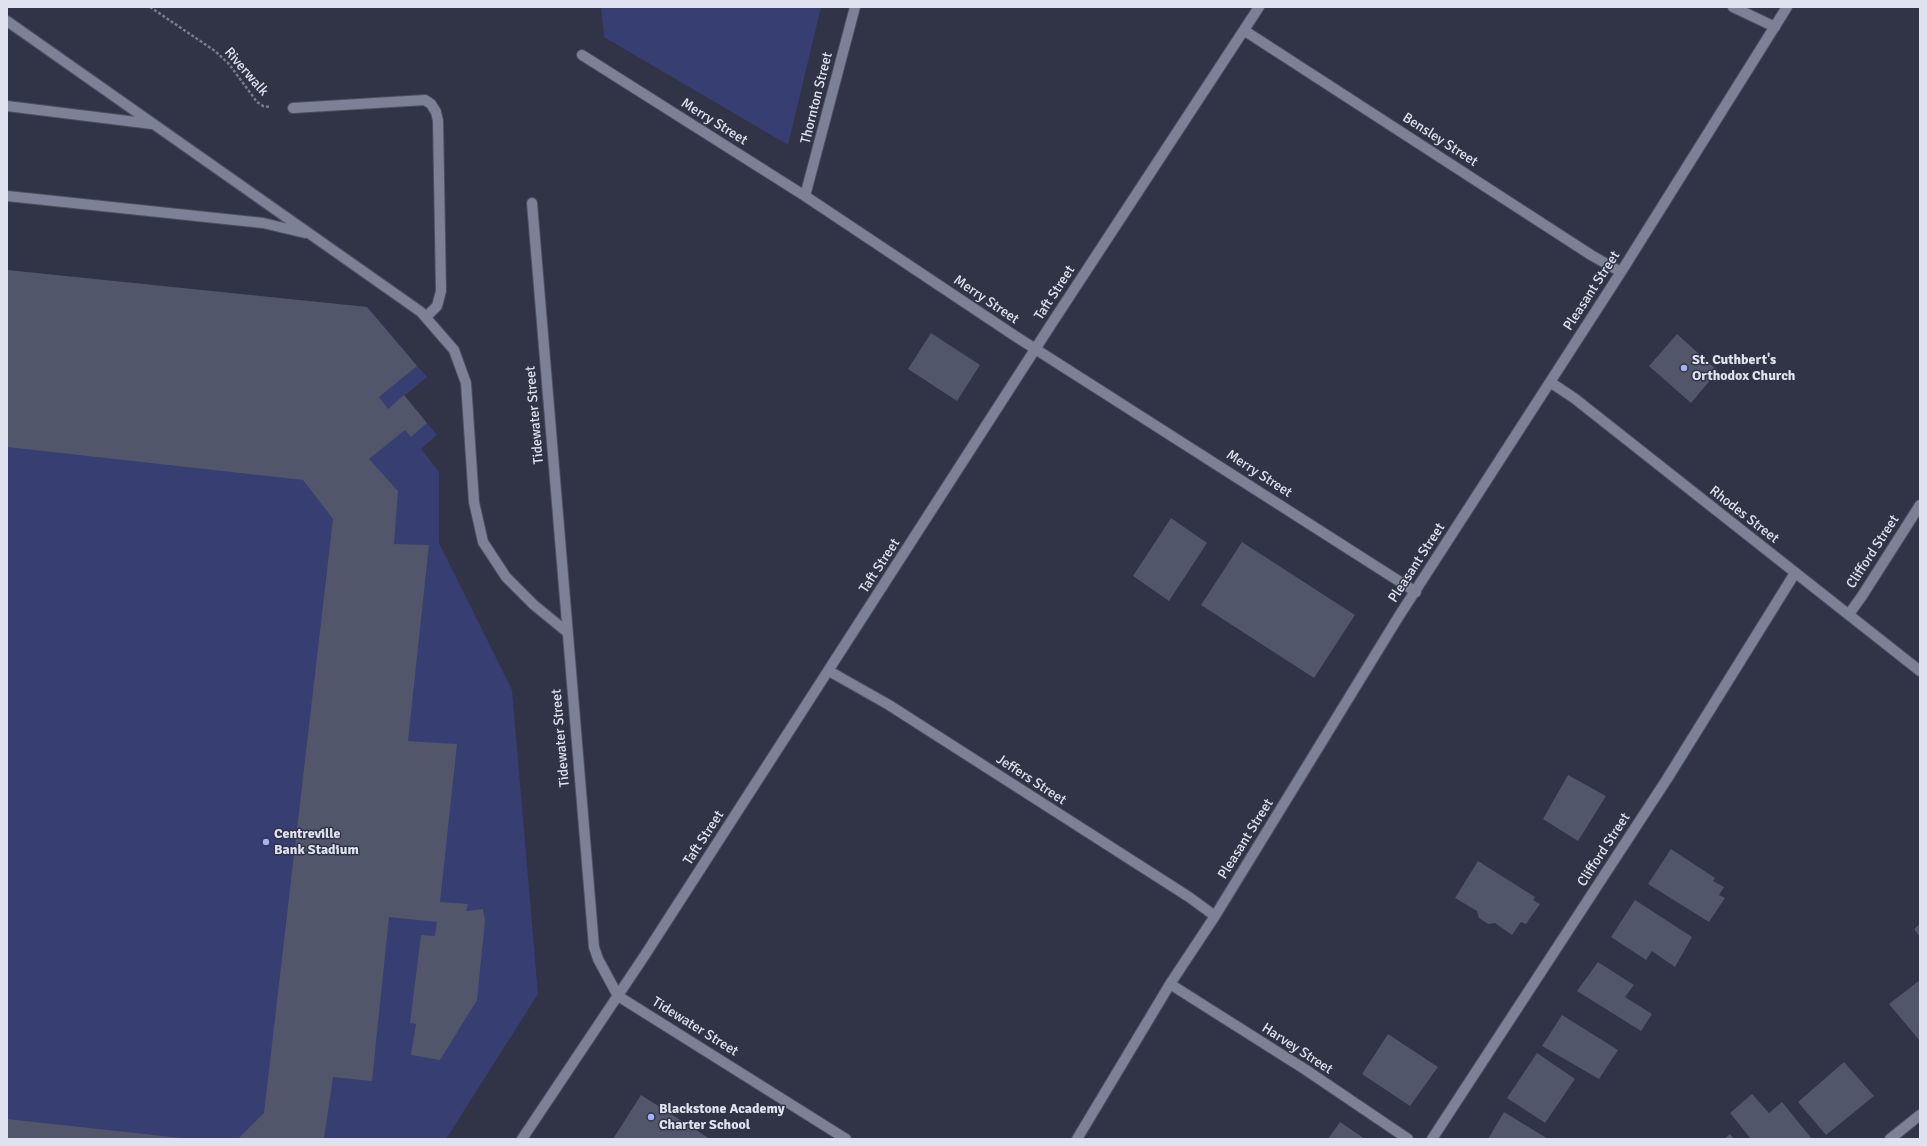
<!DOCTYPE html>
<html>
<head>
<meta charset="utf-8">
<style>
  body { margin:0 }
  #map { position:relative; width:1927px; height:1146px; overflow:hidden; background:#303446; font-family:Signika,sans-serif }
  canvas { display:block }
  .frame { position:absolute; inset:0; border:8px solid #e0e3ef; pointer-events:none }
</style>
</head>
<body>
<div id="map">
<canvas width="1927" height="1146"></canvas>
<div class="frame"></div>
</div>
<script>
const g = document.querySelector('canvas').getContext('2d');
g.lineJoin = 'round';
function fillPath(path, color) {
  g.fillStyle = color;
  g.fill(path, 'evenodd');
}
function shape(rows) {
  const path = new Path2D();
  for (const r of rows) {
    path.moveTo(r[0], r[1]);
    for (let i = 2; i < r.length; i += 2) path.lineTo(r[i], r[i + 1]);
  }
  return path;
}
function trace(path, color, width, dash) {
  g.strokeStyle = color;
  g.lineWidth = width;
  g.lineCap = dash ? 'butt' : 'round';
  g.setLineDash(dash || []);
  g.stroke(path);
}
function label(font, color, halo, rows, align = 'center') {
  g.font = font + ' Signika,sans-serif';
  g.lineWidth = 3;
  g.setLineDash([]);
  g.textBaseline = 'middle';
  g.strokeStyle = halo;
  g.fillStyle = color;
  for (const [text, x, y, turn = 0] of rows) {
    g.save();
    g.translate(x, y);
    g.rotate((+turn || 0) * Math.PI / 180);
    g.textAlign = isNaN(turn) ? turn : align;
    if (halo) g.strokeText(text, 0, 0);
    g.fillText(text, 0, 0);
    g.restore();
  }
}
fillPath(shape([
  [601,7,821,7,788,145,604,37],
  [7,270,367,307,427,377,404,396,437,435,421,449,439,472,439,543,512,690,538,994,446,1139,7,1139]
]), '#363e72');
fillPath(shape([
  [7,270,367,307,417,366,379,397,388,409,404,395,427,423,411,437,405,430,369,459,398,491,394,544,429,545,408,741,457,744,440,902,468,904,466,911,483,909,485,921,477,1000,440,1060,411,1055,416,1024,410,1023,421,935,435,936,437,922,389,917,372,1081,333,1077,324,1139,238,1139,264,1113,333,519,303,480,7,447],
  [931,333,980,365,957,401,908,369],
  [1677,334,1718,371,1691,403,1649,366],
  [1171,518,1207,543,1169,601,1133,576],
  [1242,542,1355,615,1314,678,1201,605],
  [1568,775,1606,796,1578,841,1543,819],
  [1671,849,1715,878,1713,881,1724,887,1719,895,1725,898,1709,922,1648,884],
  [1478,861,1535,897,1533,900,1540,904,1526,924,1521,922,1512,935,1495,923,1488,924,1479,918,1477,911,1455,898],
  [1635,900,1692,937,1675,967,1652,951,1646,960,1611,937],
  [1920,924,1920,937,1914,929],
  [1598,962,1634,985,1625,997,1652,1014,1641,1031,1577,991],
  [1920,980,1920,1041,1889,1004],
  [1562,1015,1618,1050,1599,1079,1542,1046],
  [1388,1034,1438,1067,1410,1106,1362,1074],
  [1537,1053,1575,1079,1545,1123,1507,1098],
  [1844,1062,1874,1096,1826,1135,1798,1102],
  [1752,1094,1769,1113,1782,1102,1812,1139,1751,1139,1730,1113],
  [641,1095,710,1139,613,1139],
  [1504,1112,1548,1139,1488,1139],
  [7,1119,181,1138,181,1139,7,1139],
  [1340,1122,1365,1139,1328,1139],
  [1730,1134,1734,1139,1724,1139]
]), '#51566a');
const minor = shape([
  [1733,7,1775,27],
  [7,21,421,312,454,350,466,383,474,502,483,542,506,577,534,605,567,632],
  [1245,31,1591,255,1621,272],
  [582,55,805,196,1015,336,1416,592],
  [7,106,152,124],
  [293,108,425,100,431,104,436,112,438,121,441,291,437,306,426,317],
  [7,196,263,223,305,233],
  [805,196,855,7],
  [532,203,594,947,598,959,618,996,846,1139],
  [1550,382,1574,398,1920,671],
  [1849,614,1862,596,1920,505],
  [829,671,889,705,1189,897,1215,916],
  [1170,984,1306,1070,1408,1139],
  [522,1139,645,955,1052,323,1259,7],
  [1077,1139,1170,984,1215,916,1399,616,1621,272,1787,7],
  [1432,1139,1667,779,1795,573],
  [1890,1139,1920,1115]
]);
trace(minor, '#4c4f5f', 12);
trace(shape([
  [150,7,215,51,229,64,257,102,263,106,270,107]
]), '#777a8a', 2.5, [3, 2]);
trace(minor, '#7c8196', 10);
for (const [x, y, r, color] of [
  [1684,368,4,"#a3b2fd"],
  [266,842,4,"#a3b2fd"],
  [651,1117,4,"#a3b2fd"]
]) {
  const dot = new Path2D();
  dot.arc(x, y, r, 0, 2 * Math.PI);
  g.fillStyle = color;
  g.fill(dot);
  trace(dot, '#303446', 1.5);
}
label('14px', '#e0e3ef', '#303446', [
  ["Riverwalk",246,72,49],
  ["Thornton Street",817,98,-76],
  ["Merry Street",714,122,32],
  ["Bensley Street",1440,140,33],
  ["Pleasant Street",1592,291,-57],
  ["Taft Street",1055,293,-57],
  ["Merry Street",986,300,34],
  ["Tidewater Street",535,415,-95],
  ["Merry Street",1259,474,33],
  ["Rhodes Street",1744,515,38],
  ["Clifford Street",1873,552,-57],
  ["Pleasant Street",1417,563,-57],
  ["Taft Street",880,566,-57],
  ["Tidewater Street",561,738,-95],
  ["Jeffers Street",1031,780,33],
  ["Taft Street",704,838,-57],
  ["Pleasant Street",1246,839,-58],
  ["Clifford Street",1604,850,-57],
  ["Tidewater Street",695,1027,32],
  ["Harvey Street",1297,1049,33]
]);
label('bold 14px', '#e0e3ef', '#303446', [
  ["St. Cuthbert's",1692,360],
  ["Orthodox Church",1692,376],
  ["Centreville",274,834],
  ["Bank Stadium",274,850],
  ["Blackstone Academy",659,1109],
  ["Charter School",659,1125]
], 'left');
</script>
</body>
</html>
